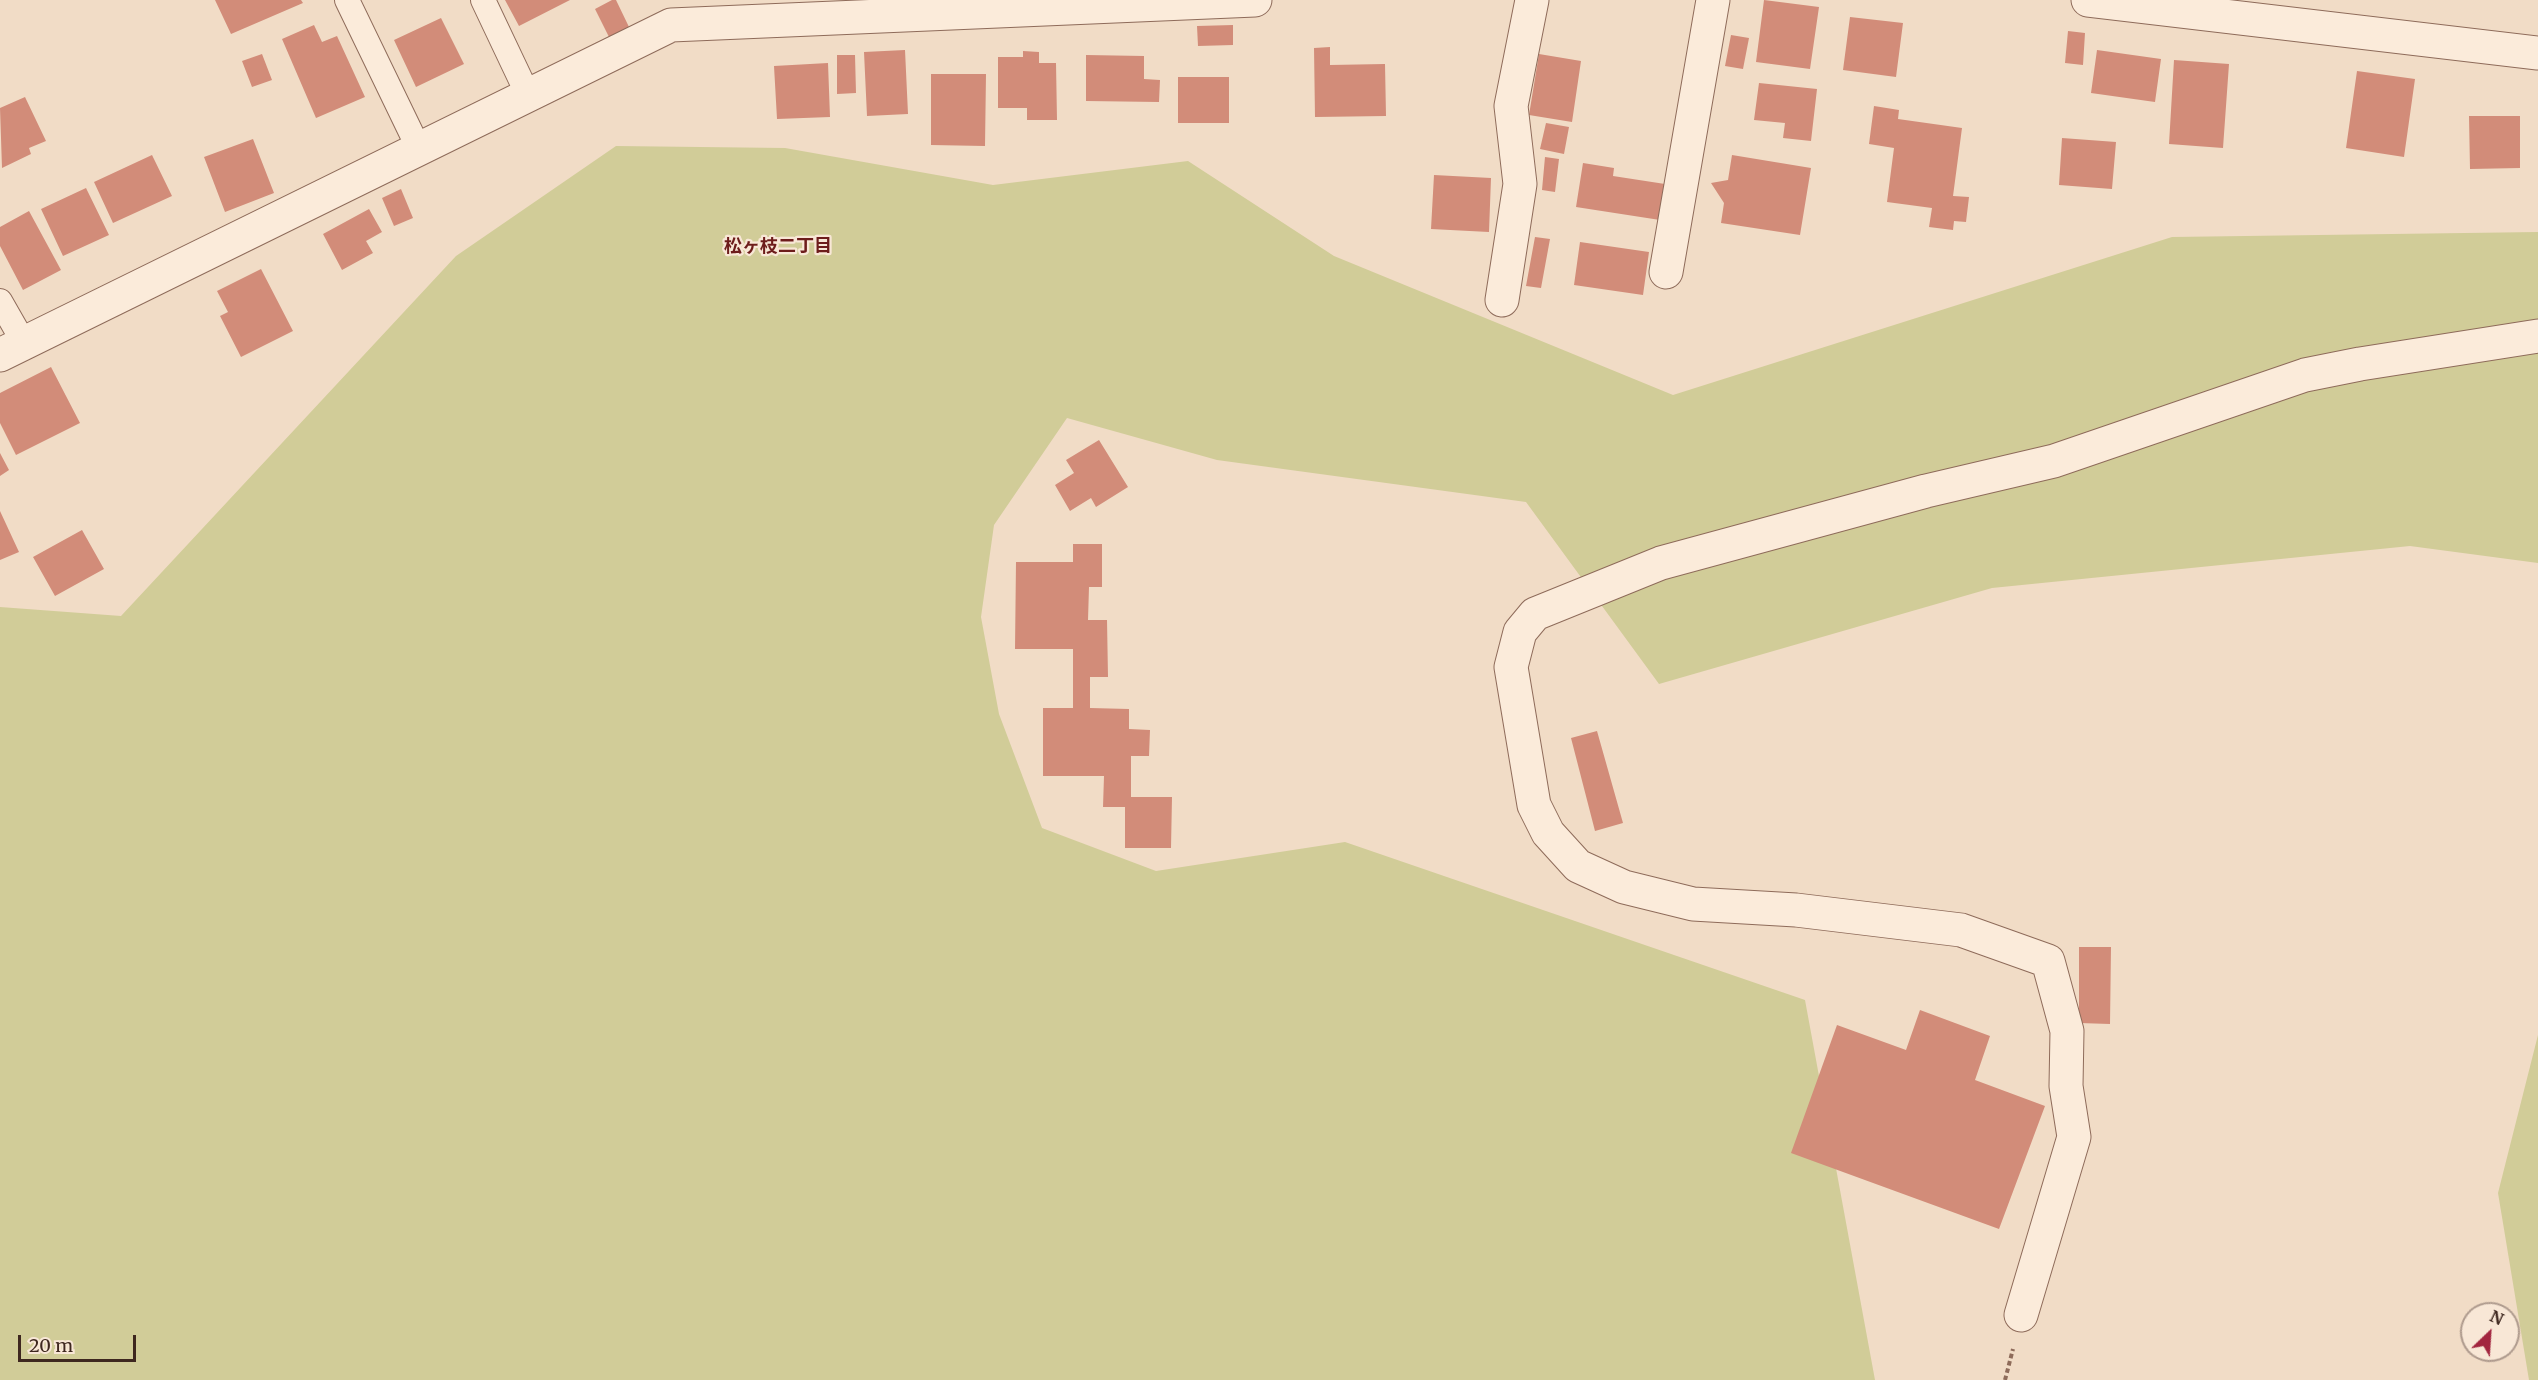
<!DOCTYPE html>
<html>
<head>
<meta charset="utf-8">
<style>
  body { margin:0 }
  #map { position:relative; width:2538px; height:1380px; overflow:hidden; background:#f1dcc6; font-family:Merriweather,serif }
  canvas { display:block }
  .north { position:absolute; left:2460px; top:1302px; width:60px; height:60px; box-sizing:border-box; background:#f8e7d6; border:2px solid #ae9a8d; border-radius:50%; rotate:25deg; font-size:16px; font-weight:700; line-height:24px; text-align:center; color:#3e271f }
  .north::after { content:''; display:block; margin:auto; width:21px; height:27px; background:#a2253f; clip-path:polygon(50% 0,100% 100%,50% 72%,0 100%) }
  .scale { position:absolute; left:18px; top:1335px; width:118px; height:27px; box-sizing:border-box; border:3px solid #3e271f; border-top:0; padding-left:8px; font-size:18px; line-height:21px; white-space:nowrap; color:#3e271f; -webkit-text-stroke:4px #f8e7d6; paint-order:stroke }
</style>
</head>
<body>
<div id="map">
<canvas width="2538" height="1380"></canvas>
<div class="north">N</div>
<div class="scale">20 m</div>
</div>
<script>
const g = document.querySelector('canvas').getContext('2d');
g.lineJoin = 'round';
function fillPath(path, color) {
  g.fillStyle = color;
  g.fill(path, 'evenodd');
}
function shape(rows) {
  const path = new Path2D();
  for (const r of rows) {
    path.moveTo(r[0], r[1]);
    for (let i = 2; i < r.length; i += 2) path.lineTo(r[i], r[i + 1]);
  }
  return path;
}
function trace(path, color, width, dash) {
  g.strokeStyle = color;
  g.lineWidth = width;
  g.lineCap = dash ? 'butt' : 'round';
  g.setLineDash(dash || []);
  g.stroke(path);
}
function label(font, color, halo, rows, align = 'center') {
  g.font = font + ' Merriweather,"Noto Sans JP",serif';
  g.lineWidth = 4.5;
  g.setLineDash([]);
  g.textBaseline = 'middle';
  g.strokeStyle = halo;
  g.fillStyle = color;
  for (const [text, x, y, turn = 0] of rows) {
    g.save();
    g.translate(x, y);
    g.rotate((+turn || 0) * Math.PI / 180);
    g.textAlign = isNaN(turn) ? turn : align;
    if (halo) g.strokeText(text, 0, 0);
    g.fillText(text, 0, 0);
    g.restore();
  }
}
fillPath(shape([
  [616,146,785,148,993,185,1188,161,1334,256,1673,395,2172,237,2538,232,2538,563,2410,546,1992,588,1659,684,1526,502,1217,460,1067,418,994,525,981,617,999,714,1042,828,1156,871,1345,842,1805,1000,1875,1380,0,1380,0,607,121,616,456,256],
  [2538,1035,2538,1380,2529,1380,2498,1193]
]), '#d1cc98');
fillPath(shape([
  [215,0,301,0,303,3,231,34],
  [505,0,570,0,519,26],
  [612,0,616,0,629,27,609,37,595,9],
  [1764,0,1819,7,1810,69,1756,62],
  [1850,17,1903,23,1896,77,1843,70],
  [441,18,464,64,416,87,394,40],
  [314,25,322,42,337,36,365,97,316,118,282,39],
  [1233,25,1233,45,1198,46,1197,26],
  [2068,31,2085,33,2083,65,2065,63],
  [1731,35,1749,38,1743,69,1725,66],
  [1330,47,1330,65,1385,64,1386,116,1315,117,1314,48],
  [905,50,908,114,867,116,864,52],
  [2097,50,2161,59,2155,102,2091,93],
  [1023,51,1039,52,1039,63,1056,63,1057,120,1027,120,1027,108,998,108,998,57,1023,57],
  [262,54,272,80,252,87,242,61],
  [1539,54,1581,61,1572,122,1529,115],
  [837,55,855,55,856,93,837,94],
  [1086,55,1144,56,1144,79,1160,80,1159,102,1086,101],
  [2174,60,2229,64,2223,148,2169,144],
  [828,63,830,117,777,119,774,66],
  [2357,71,2415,79,2404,157,2346,148],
  [931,74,986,74,985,146,931,145],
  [1178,77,1229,77,1229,123,1178,123],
  [1759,83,1817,89,1811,141,1783,138,1785,123,1754,120],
  [25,97,46,141,29,148,31,154,2,168,0,108],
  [1874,106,1899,110,1898,119,1962,128,1953,196,1969,197,1966,222,1954,221,1953,230,1929,227,1932,208,1887,202,1894,148,1869,144],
  [2469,116,2520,116,2520,168,2470,169],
  [1546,123,1569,127,1564,154,1540,149],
  [2062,138,2116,142,2112,189,2059,185],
  [253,139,274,193,225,212,204,157],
  [152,155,172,196,113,223,94,182],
  [1732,155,1811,168,1800,235,1721,223,1724,203,1711,183,1728,180],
  [1545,157,1559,159,1555,192,1542,190],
  [1583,163,1614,168,1613,176,1665,184,1660,220,1576,207],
  [1434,175,1491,178,1489,232,1431,229],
  [86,188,109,235,63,256,41,209],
  [401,189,413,218,394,226,382,198],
  [369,209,382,232,366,241,373,253,342,270,323,234],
  [29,211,61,270,23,290,0,246,0,227],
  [1535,237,1550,239,1541,288,1526,286],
  [1580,242,1649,252,1643,295,1574,285],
  [261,269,293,331,241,357,220,316,228,312,217,291],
  [51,367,80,423,16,455,0,423,0,393],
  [1099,440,1128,487,1096,507,1091,498,1070,511,1055,485,1074,473,1066,460],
  [0,453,9,470,0,476],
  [0,511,19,552,0,560],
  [82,530,104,569,55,596,33,557],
  [1073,544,1102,544,1102,587,1089,587,1088,620,1107,620,1108,677,1090,677,1090,708,1129,709,1129,729,1150,730,1149,756,1131,756,1131,797,1172,797,1171,848,1125,848,1125,807,1103,807,1104,776,1043,776,1043,708,1073,708,1073,649,1015,649,1016,562,1073,562],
  [1597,731,1623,823,1595,831,1571,738],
  [2079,947,2111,947,2110,1024,2079,1023],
  [1920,1010,1990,1036,1975,1080,2045,1106,1999,1229,1791,1153,1837,1025,1906,1050]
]), '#d28c79');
const service = shape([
  [347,0,419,149],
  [483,0,528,95],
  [0,301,24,343]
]);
const minor = shape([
  [2088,0,2538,53],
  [1666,272,1713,0],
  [1502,300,1520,184,1511,106,1532,0],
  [0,355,671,25,1255,0],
  [2021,1315,2074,1137,2066,1086,2067,1031,2048,961,1961,930,1796,910,1693,904,1624,887,1578,866,1548,833,1534,805,1511,667,1520,632,1535,614,1661,563,1926,491,2054,461,2305,375,2360,364,2538,336]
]);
trace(service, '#8e6b5a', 26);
trace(minor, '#8e6b5a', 35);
trace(shape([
  [2005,1380,2013,1349]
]), '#8e6b5a', 4, [4.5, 3]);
trace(service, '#fbebda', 24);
trace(minor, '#fbebda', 33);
label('bold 18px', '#6d1c1b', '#f8e7d6', [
  ["松ヶ枝二丁目",778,247]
]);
</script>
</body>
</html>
